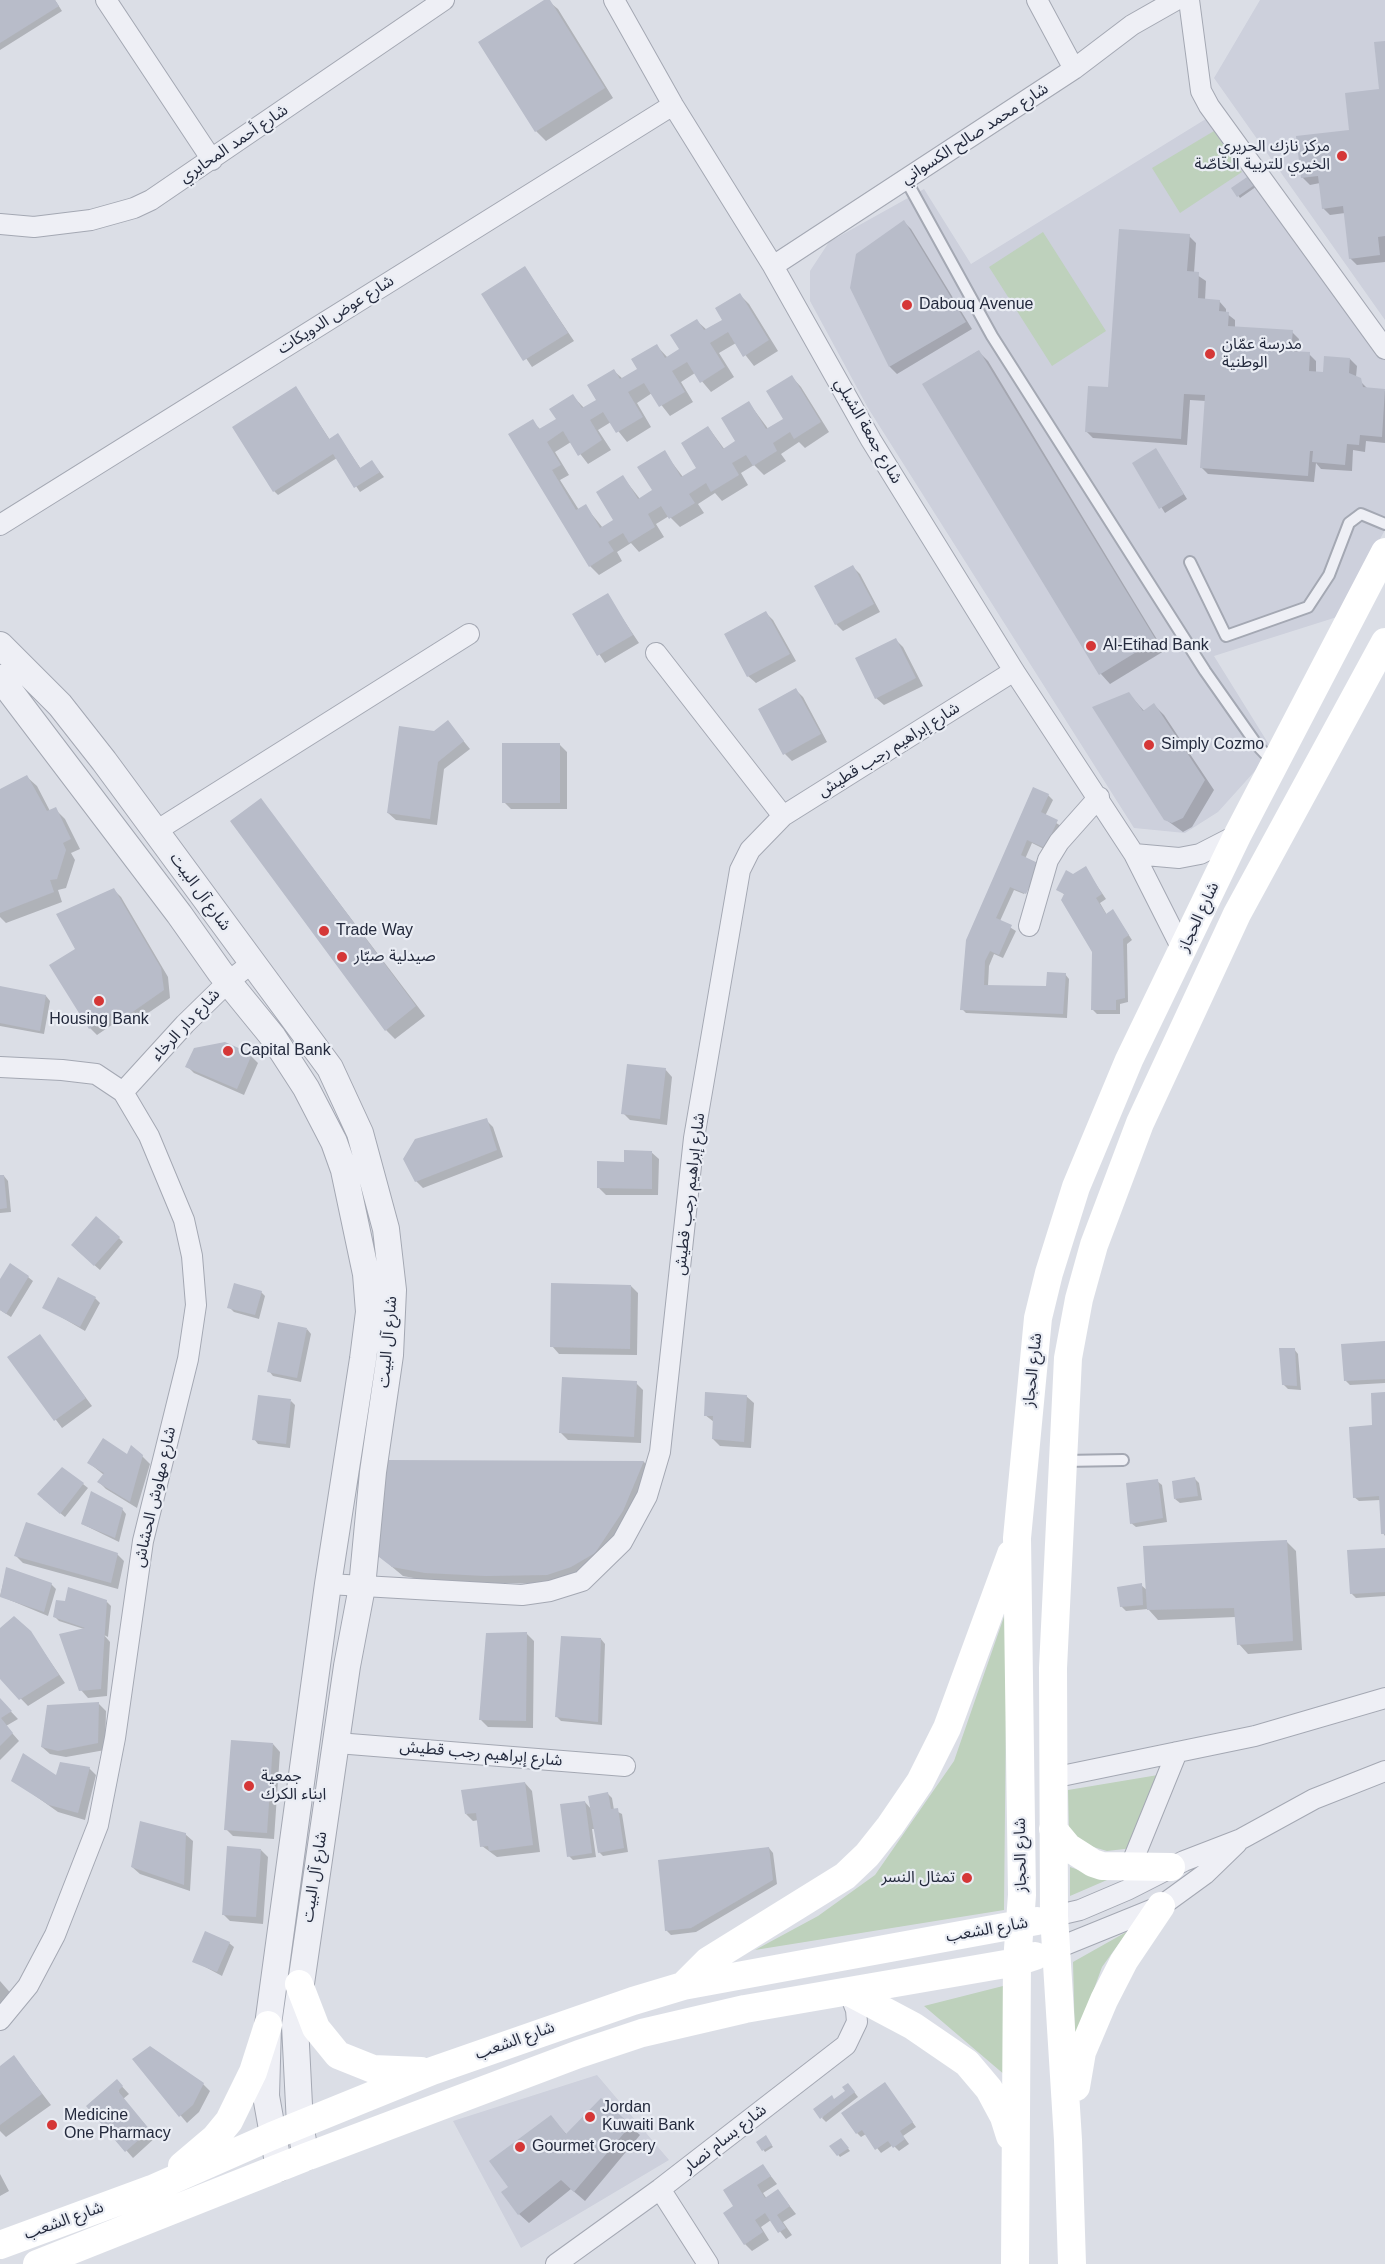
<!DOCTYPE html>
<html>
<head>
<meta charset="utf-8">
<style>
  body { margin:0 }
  canvas { display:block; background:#dbdee6 }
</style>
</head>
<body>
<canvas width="1385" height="2264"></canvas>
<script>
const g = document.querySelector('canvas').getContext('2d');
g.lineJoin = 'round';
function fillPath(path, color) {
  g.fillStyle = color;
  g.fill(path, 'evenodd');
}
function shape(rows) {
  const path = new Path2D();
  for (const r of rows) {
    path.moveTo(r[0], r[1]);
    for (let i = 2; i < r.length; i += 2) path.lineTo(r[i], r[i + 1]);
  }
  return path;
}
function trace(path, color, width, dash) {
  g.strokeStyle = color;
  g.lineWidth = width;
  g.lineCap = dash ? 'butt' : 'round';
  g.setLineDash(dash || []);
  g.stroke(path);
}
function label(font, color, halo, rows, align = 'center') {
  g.font = font + ' Helvetica,"Noto Sans Arabic",sans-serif';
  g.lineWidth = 4.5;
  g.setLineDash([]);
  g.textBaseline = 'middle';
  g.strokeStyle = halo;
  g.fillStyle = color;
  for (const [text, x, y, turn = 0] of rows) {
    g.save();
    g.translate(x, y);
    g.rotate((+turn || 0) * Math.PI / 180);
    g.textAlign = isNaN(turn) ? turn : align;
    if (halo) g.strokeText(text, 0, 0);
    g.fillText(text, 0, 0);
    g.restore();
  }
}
fillPath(shape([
  [1260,0,1385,0,1385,320,1214,78],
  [1209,117,1385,355,1385,530,1337,617,1214,656,1273,751,1218,812,1185,833,1134,828,868,408,810,301,810,271,829,242,924,189,971,264],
  [597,2075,669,2160,521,2248,453,2121]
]), '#cdd0dc');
fillPath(shape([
  [1214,131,1242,172,1180,213,1152,168],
  [1043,232,1106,331,1052,366,989,267],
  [1007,1608,1004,1910,755,1950,818,1916,875,1875,954,1761],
  [1164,1774,1133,1848,1107,1851,1083,1844,1069,1830,1068,1790],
  [1070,1867,1107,1880,1070,1896],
  [1128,1931,1102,1967,1075,2041,1073,1962],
  [1003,1986,1006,2076,924,2006]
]), '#bed1bc');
fillPath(shape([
  [0,0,55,0,62,11,0,50],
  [547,0,558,9,613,98,546,141,536,131],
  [1385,43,1385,262,1357,265,1350,258,1345,213,1330,215,1323,208,1320,183,1310,185,1302,177,1351,132,1381,90],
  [1260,184,1240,198,1233,188],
  [904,222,911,229,972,329,897,374,890,367,851,288],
  [1189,236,1196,243,1194,273,1206,281,1205,300,1219,301,1226,309,1226,313,1235,320,1235,328,1292,332,1299,339,1298,353,1309,354,1316,361,1316,373,1324,373,1350,359,1357,366,1356,377,1368,389,1385,391,1385,443,1366,441,1365,452,1353,450,1352,471,1321,469,1316,463,1314,482,1208,474,1201,467,1206,401,1190,400,1187,445,1093,438,1086,431],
  [525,268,574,341,532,367,483,295],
  [740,295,749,304,778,351,754,366,736,343,719,353,734,377,711,392,695,373,681,382,693,402,670,416,652,393,637,403,651,427,627,442,611,422,598,430,611,450,588,464,571,442,555,452,569,475,560,480,579,510,585,506,603,528,615,520,623,477,640,499,654,491,664,452,683,477,698,468,708,427,725,450,737,442,749,403,769,430,785,420,792,377,801,387,829,432,805,448,799,442,781,454,786,461,764,475,754,465,741,473,748,485,722,501,715,493,698,504,704,513,680,527,669,516,656,524,664,537,639,552,631,543,617,552,622,561,599,575,590,566,532,421,541,430,558,419,573,396,584,408,598,400,614,371,623,379,639,369,656,345,668,358,681,350,697,321,707,330,724,320],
  [978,351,988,361,1164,651,1110,684,1101,674,924,385],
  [296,388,330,440,338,435,361,469,372,462,384,477,360,492,337,458,278,495,274,491],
  [1156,450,1187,499,1165,513,1134,463],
  [853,567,860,574,880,612,843,631,836,624],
  [607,595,639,643,605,663,574,615],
  [766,613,773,620,796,661,756,683,748,676],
  [896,640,903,647,923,686,884,705,876,698],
  [796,690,803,697,827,742,792,761,785,754],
  [1129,694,1145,712,1154,705,1164,715,1214,790,1192,827,1183,832,1165,819],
  [448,722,470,749,444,769,437,825,396,820,388,813],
  [560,745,567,752,567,809,511,809,504,802],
  [27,777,37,786,50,811,55,809,65,819,80,849,71,853,75,860,66,888,58,890,62,902,6,923,0,917,0,791],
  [1048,795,1053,800,1045,816,1061,826,1050,852,1032,843,1025,859,1038,865,1024,894,1014,890,1000,921,1016,931,1003,958,994,954,989,966,988,986,1047,988,1065,974,1069,979,1067,1018,966,1013,962,1009,968,940],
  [261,800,425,1016,395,1039,386,1030],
  [1085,868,1106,899,1100,903,1107,915,1113,911,1132,940,1127,944,1128,1002,1120,1004,1120,1014,1097,1014,1092,1009,1093,952,1065,895,1058,889],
  [114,890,121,897,168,977,170,998,132,1024,125,1016,97,1035,90,1028,77,949],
  [0,996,46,996,50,1001,44,1034,0,1026],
  [251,1056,258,1063,244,1095,194,1073,187,1066],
  [665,1069,672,1077,667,1125,630,1120,623,1113],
  [486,1120,493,1127,503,1157,423,1188,416,1181],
  [651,1152,659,1159,658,1195,606,1195,599,1188,626,1163],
  [4,1176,8,1181,11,1212,0,1213,0,1177],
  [119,1238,123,1242,100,1270,77,1250],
  [28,1277,33,1281,11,1317,0,1310,0,1282],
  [631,1286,638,1293,637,1355,559,1354,552,1346],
  [261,1292,265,1296,259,1319,234,1312,229,1307],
  [95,1298,100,1303,85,1331,44,1307],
  [307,1329,311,1334,301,1382,273,1376,269,1371],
  [40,1336,92,1406,62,1428,9,1357],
  [1385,1343,1385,1383,1350,1385,1345,1380],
  [1294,1349,1298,1354,1301,1390,1288,1389,1283,1384],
  [636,1383,643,1390,641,1443,568,1440,561,1433],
  [1385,1394,1385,1536,1383,1533,1381,1500,1359,1501,1354,1497],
  [746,1396,754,1403,751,1448,720,1446,713,1439,714,1422,705,1415],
  [291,1401,295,1405,290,1448,258,1444,254,1439],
  [128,1456,142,1456,150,1464,137,1508,106,1489,99,1482,104,1475,89,1463],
  [387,1461,644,1462,653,1472,604,1562,557,1584,435,1582,403,1576,391,1566],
  [1195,1479,1199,1483,1202,1500,1180,1503,1175,1499],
  [1157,1481,1162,1485,1167,1522,1136,1527,1131,1523],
  [83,1484,88,1488,65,1517,43,1499],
  [122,1509,126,1514,119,1542,82,1524],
  [1287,1542,1296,1551,1302,1650,1248,1654,1239,1644,1236,1617,1158,1620,1148,1609,1126,1611,1121,1606,1141,1585,1148,1591],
  [1385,1550,1385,1596,1356,1598,1351,1593],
  [117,1554,124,1561,118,1589,23,1563,16,1556],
  [7,1568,51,1584,56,1589,48,1616,0,1596],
  [107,1602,111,1606,108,1637,104,1635,110,1642,107,1696,88,1698,81,1690,84,1629,59,1621,55,1617],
  [0,1629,30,1632,65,1683,28,1706,0,1677],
  [527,1634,534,1641,533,1728,488,1727,481,1720],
  [601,1639,605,1644,602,1725,561,1721,557,1717],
  [0,1700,18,1719,6,1726,19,1741,0,1760],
  [99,1704,106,1711,105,1750,66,1757,50,1754,42,1747],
  [273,1744,280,1752,274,1839,233,1836,226,1829],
  [89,1768,96,1775,85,1820,58,1812,13,1780,57,1778],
  [525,1783,532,1791,540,1852,497,1857,482,1846,479,1820,473,1821,466,1814],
  [608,1794,612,1798,614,1810,622,1814,628,1852,603,1856,599,1852,595,1829,592,1829,596,1857,573,1860,569,1856,585,1802,591,1809],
  [185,1834,193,1841,190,1891,140,1874,132,1867],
  [769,1848,773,1853,777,1884,696,1932,671,1935,666,1930],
  [261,1850,268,1857,263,1924,230,1921,223,1914],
  [229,1943,234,1947,222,1976,194,1961],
  [0,1981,14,1997,0,2008],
  [14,2057,51,2105,6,2137,0,2131,0,2068],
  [134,2060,203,2084,210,2091,199,2112,187,2123],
  [117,2081,129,2094,123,2099,156,2137,133,2158,126,2150],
  [885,2084,916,2127,903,2136,909,2144,899,2151,893,2145,881,2153,866,2134,861,2137,857,2133],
  [852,2089,858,2097,826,2122,822,2118,834,2100],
  [551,2117,567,2135,630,2126,640,2135,585,2201,571,2189,529,2223,519,2214,510,2187],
  [767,2139,773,2147,765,2152,758,2142],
  [841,2140,850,2151,840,2157,831,2146],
  [763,2166,777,2184,763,2193,767,2199,778,2191,796,2214,783,2222,792,2235,786,2239,771,2220,761,2227,769,2240,752,2251,745,2244,735,2206],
  [0,2174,9,2191,0,2196]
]), '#0003');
fillPath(shape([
  [0,0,55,0,59,6,0,43],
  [544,0,550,0,605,88,535,132,478,42],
  [1385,41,1385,236,1378,237,1380,255,1349,259,1343,206,1322,209,1318,176,1301,178,1296,136,1349,130,1345,93,1379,89,1374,42],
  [1253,173,1259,182,1237,197,1231,188],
  [904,220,966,322,889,367,850,288,856,254],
  [1119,229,1190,234,1187,271,1199,272,1198,298,1220,300,1219,311,1229,312,1228,326,1293,330,1291,351,1310,352,1309,371,1323,372,1324,356,1350,358,1349,373,1361,378,1363,387,1385,389,1382,437,1360,435,1359,445,1347,444,1345,465,1312,462,1313,451,1310,451,1308,476,1200,468,1205,395,1184,394,1181,439,1085,432,1088,386,1108,387],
  [525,266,568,333,523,361,481,294],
  [740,293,769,340,743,357,728,332,710,343,725,367,700,383,687,362,672,371,685,392,659,407,644,383,628,392,643,417,616,433,603,412,590,420,602,440,578,456,563,431,547,442,561,465,552,470,576,510,586,504,600,528,613,520,596,492,623,475,638,499,652,490,637,467,665,450,681,477,696,468,681,443,708,426,723,449,735,441,721,418,749,401,766,429,783,419,766,391,792,375,821,422,794,439,790,432,773,443,777,451,753,466,746,455,732,463,739,475,711,492,706,483,689,494,695,503,669,519,661,506,648,514,655,527,629,543,623,533,608,542,614,551,589,567,508,434,533,419,539,429,556,419,549,409,573,394,582,408,596,400,587,385,614,369,620,379,637,369,631,359,657,344,665,358,679,349,670,335,697,319,704,330,722,320,715,308],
  [979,350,1156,640,1099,675,922,384],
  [296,386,329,439,338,433,360,468,372,460,380,472,354,488,333,454,273,492,232,427],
  [1156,448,1184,494,1159,509,1132,463],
  [853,565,874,604,835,625,814,586],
  [608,593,633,635,597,656,572,614],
  [766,611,790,654,747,677,724,634],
  [896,638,916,678,875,699,855,658],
  [796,688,821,734,783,755,758,709],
  [1129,692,1143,711,1154,703,1205,780,1183,818,1172,823,1164,820,1092,707],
  [448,720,464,741,438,762,430,819,387,813,399,726,434,731],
  [502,743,560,743,560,803,502,803],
  [27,775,47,811,56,807,71,839,63,843,66,850,57,879,50,880,54,892,0,913,0,789],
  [1033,787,1049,794,1041,812,1058,820,1045,848,1027,840,1021,855,1040,864,1026,894,1010,887,996,918,1012,925,999,955,990,951,985,961,984,985,1046,986,1047,972,1066,973,1063,1014,960,1010,966,940],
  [261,798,416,1006,385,1031,230,821],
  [1086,866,1102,894,1096,898,1106,914,1113,909,1129,935,1123,939,1125,998,1116,1000,1116,1010,1091,1010,1092,952,1061,900,1064,894,1056,890,1066,870,1073,874],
  [114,888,161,968,164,990,124,1018,118,1009,89,1029,49,965,75,949,56,914],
  [0,986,46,995,40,1031,0,1023],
  [225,1042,252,1054,237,1089,185,1067,194,1048],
  [627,1064,666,1068,660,1119,621,1114],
  [487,1118,497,1150,415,1182,403,1159,415,1139],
  [624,1150,652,1151,652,1189,597,1188,597,1161,624,1162],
  [0,1175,4,1175,7,1208,0,1209],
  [96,1216,120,1237,94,1266,71,1245],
  [10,1263,29,1276,6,1314,0,1310,0,1279],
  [58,1277,96,1297,80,1327,42,1308],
  [234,1283,262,1291,255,1315,227,1308],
  [551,1283,631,1285,630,1349,550,1347],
  [278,1322,307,1328,297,1378,267,1372],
  [40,1334,86,1398,54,1421,7,1357],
  [1385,1341,1385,1379,1344,1381,1341,1344],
  [1279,1348,1295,1348,1297,1386,1282,1385],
  [562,1377,637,1381,634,1437,559,1433],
  [705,1392,747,1395,744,1442,712,1439,713,1416,704,1416],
  [1385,1392,1385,1534,1381,1534,1379,1496,1353,1498,1349,1427,1372,1425,1371,1393],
  [258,1395,291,1399,286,1444,252,1440],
  [103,1438,127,1454,131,1445,143,1455,130,1502,97,1482,104,1473,87,1463],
  [386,1460,644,1461,623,1511,595,1553,571,1567,547,1575,486,1576,425,1573,392,1567,379,1557,375,1540],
  [62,1467,84,1483,60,1514,37,1494],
  [1195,1477,1198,1496,1174,1499,1172,1481],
  [1158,1479,1163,1518,1130,1524,1126,1483],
  [91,1491,123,1508,115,1538,81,1524],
  [26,1522,118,1553,111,1583,14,1556],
  [1287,1540,1293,1641,1237,1645,1234,1608,1147,1610,1143,1546],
  [1385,1548,1385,1592,1350,1594,1347,1550],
  [6,1567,52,1583,44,1612,0,1597],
  [1142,1583,1143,1605,1120,1607,1117,1587],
  [68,1587,107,1600,101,1689,79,1691,59,1634,85,1628,53,1617,56,1600,65,1601],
  [14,1616,31,1631,59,1675,19,1700,0,1679,0,1628],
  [527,1632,526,1721,479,1720,486,1633],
  [561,1636,601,1638,598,1722,555,1717],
  [0,1698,12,1711,1,1718,13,1733,0,1746],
  [99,1702,98,1743,58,1751,41,1747,47,1705],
  [231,1740,273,1743,267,1833,224,1830],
  [23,1753,56,1775,60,1762,90,1767,78,1813,49,1805,11,1781],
  [525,1782,533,1845,489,1851,488,1846,480,1847,476,1813,465,1814,461,1790],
  [608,1792,611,1809,618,1808,624,1848,598,1853,588,1796],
  [585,1801,592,1853,567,1857,560,1804],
  [140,1821,186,1833,184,1885,131,1867],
  [227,1846,261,1849,256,1917,222,1915],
  [769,1847,773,1880,691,1928,665,1931,658,1860],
  [205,1931,230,1942,217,1972,192,1962],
  [150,2046,204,2083,193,2105,179,2117,132,2059],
  [14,2055,42,2094,0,2125,0,2066],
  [117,2079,123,2086,118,2091,150,2130,125,2152,86,2106],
  [885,2082,913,2122,900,2131,905,2139,893,2148,888,2141,875,2150,862,2130,856,2134,841,2113],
  [848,2083,855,2092,820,2119,813,2109,832,2095,834,2099,845,2091,842,2087],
  [601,2098,631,2125,574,2192,561,2180,518,2215,501,2192,508,2187,489,2161,551,2115,566,2134],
  [766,2135,772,2145,762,2151,756,2142],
  [841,2138,849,2148,837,2156,829,2146],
  [763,2164,771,2176,757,2185,765,2198,778,2189,790,2206,777,2215,786,2228,778,2233,765,2213,755,2220,763,2232,744,2245,723,2213,733,2206,723,2190]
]), '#b8bcc9');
const service = shape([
  [906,180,992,336,1205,671,1257,745,1273,762],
  [1190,562,1226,636,1308,607,1329,575,1349,523,1361,514,1385,524],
  [1063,1461,1123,1460]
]);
const minor = shape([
  [106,0,212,160],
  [614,0,673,105,773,266,871,440,1014,671,1134,854,1183,951],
  [1037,0,1074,69],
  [1189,0,1201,91,1209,106,1385,349],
  [0,224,34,227,91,220,134,208,151,200,444,0],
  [773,266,1074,69,1132,25,1176,0],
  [0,525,673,105],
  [656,653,783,816],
  [156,831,469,634],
  [1134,854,1179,858,1200,854,1237,835],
  [1029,926,1048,860,1059,842,1099,797],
  [0,1067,62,1070,96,1074,123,1092,149,1136,184,1220,192,1256,196,1305,188,1359,143,1541,115,1738,98,1825,55,1935,28,1986,0,2020],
  [123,1092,185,1024,228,982,253,962],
  [328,1584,522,1595,550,1591,582,1581,622,1542,647,1496,660,1452,694,1138,740,870,750,850,783,816,1014,671],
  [337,1743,625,1766],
  [1052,1778,1255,1736,1385,1698],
  [1131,1865,1177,1752],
  [1054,1916,1080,1910,1127,1890,1184,1861,1241,1839,1314,1799,1385,1771],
  [1055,1949,1161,1906,1205,1874,1237,1843],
  [660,2189,708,2264],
  [556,2264,660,2189,846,2045,857,2022,856,2010,849,1992]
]);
const tertiary = shape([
  [0,645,60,705,104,761,330,1068,360,1133,386,1229,393,1290,390,1355,373,1472,362,1587,347,1666,295,2025,300,2125,306,2157],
  [0,678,179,914,220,972,273,1037,306,1088,334,1142,344,1170,366,1274,369,1312,363,1359,328,1584,268,2025,266,2096,279,2168]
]);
trace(service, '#a4a8b3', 14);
trace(minor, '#a4a8b3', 22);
trace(tertiary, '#a4a8b3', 28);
trace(service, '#eeeff5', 10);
trace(minor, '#eeeff5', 20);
trace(tertiary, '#eeeff5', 26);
trace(shape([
  [1053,1829,1068,1847,1093,1863,1102,1866,1171,1867],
  [299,1984,316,2028,338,2055,373,2069,421,2071],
  [683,1986,708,1961,845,1876,867,1855,890,1826,920,1782,947,1728,1011,1554],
  [849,1992,913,2026,967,2063,989,2089,1004,2117,1010,2136],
  [1076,2087,1082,2052,1104,2000,1124,1961,1161,1906],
  [182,2166,215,2138,229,2121,253,2072,268,2025],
  [0,2245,152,2189,272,2136,432,2071,633,2001,683,1986,1037,1921],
  [37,2264,306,2157,579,2054,642,2033,745,2009,1017,1962,1035,1956],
  [1015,2264,1017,1962,1022,1895,1017,1538,1038,1318,1049,1273,1076,1187,1129,1060,1238,834,1385,552],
  [1072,2264,1068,2140,1054,1916,1053,1668,1068,1358,1079,1299,1094,1245,1140,1123,1237,914,1385,642]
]), '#fff', 28);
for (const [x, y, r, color] of [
  [1342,156,6,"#d53737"],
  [907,305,6,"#d53737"],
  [1210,354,6,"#d53737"],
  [1091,646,6,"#d53737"],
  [1149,745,6,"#d53737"],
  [324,931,6,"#d53737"],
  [342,957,6,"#d53737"],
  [99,1001,6,"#d53737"],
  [228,1051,6,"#d53737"],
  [249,1786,6,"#d53737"],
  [967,1878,6,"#d53737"],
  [590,2117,6,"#d53737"],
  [52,2125,6,"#d53737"],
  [520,2147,6,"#d53737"]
]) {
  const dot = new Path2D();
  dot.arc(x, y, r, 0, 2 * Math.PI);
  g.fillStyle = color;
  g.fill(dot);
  trace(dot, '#eaedf4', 2);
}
label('16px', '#242a3d', '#eaedf4', [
  ["شارع محمد صالح الكسواني",975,134,-33],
  ["شارع أحمد المحايري",234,144,-34],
  ["شارع عوض الدويكات",336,315,-32],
  ["شارع جمعة الشبلي",868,431,60],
  ["شارع إبراهيم رجب قطيش",889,750,-32],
  ["شارع آل البيت",200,892,54],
  ["شارع الحجاز",1199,917,-65],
  ["شارع دار الرخاء",186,1025,-47],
  ["شارع إبراهيم رجب قطيش",690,1194,-83],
  ["شارع آل البيت",388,1342,-85],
  ["شارع الحجاز",1033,1370,-84],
  ["شارع مهاوش الحشاش",155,1497,-77],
  ["شارع إبراهيم رجب قطيش",481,1754,5],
  ["شارع الحجاز",1021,1855,-91],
  ["شارع آل البيت",315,1877,-81],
  ["شارع الشعب",987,1930,-10],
  ["شارع الشعب",515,2041,-20],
  ["شارع بسام نصار",725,2139,-38],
  ["شارع الشعب",64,2221,-20]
]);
label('16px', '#242a3d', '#eaedf4', [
  ["مركز نازك الحريري",1330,147,"right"],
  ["الخيري للتربية الخاصّة",1330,165,"right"],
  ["Dabouq Avenue",919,305],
  ["مدرسة عمّان",1222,345],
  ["الوطنية",1222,363],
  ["Al-Etihad Bank",1103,646],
  ["Simply Cozmo",1161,745],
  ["Trade Way",336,931],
  ["صيدلية صبّار",354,957],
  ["Housing Bank",99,1020,"center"],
  ["Capital Bank",240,1051],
  ["جمعية",261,1777],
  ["ابناء الكرك",261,1795],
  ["تمثال النسر",955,1878,"right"],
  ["Jordan",602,2108],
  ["Kuwaiti Bank",602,2126],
  ["Medicine",64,2116],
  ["One Pharmacy",64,2134],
  ["Gourmet Grocery",532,2147]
], 'left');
</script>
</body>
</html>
